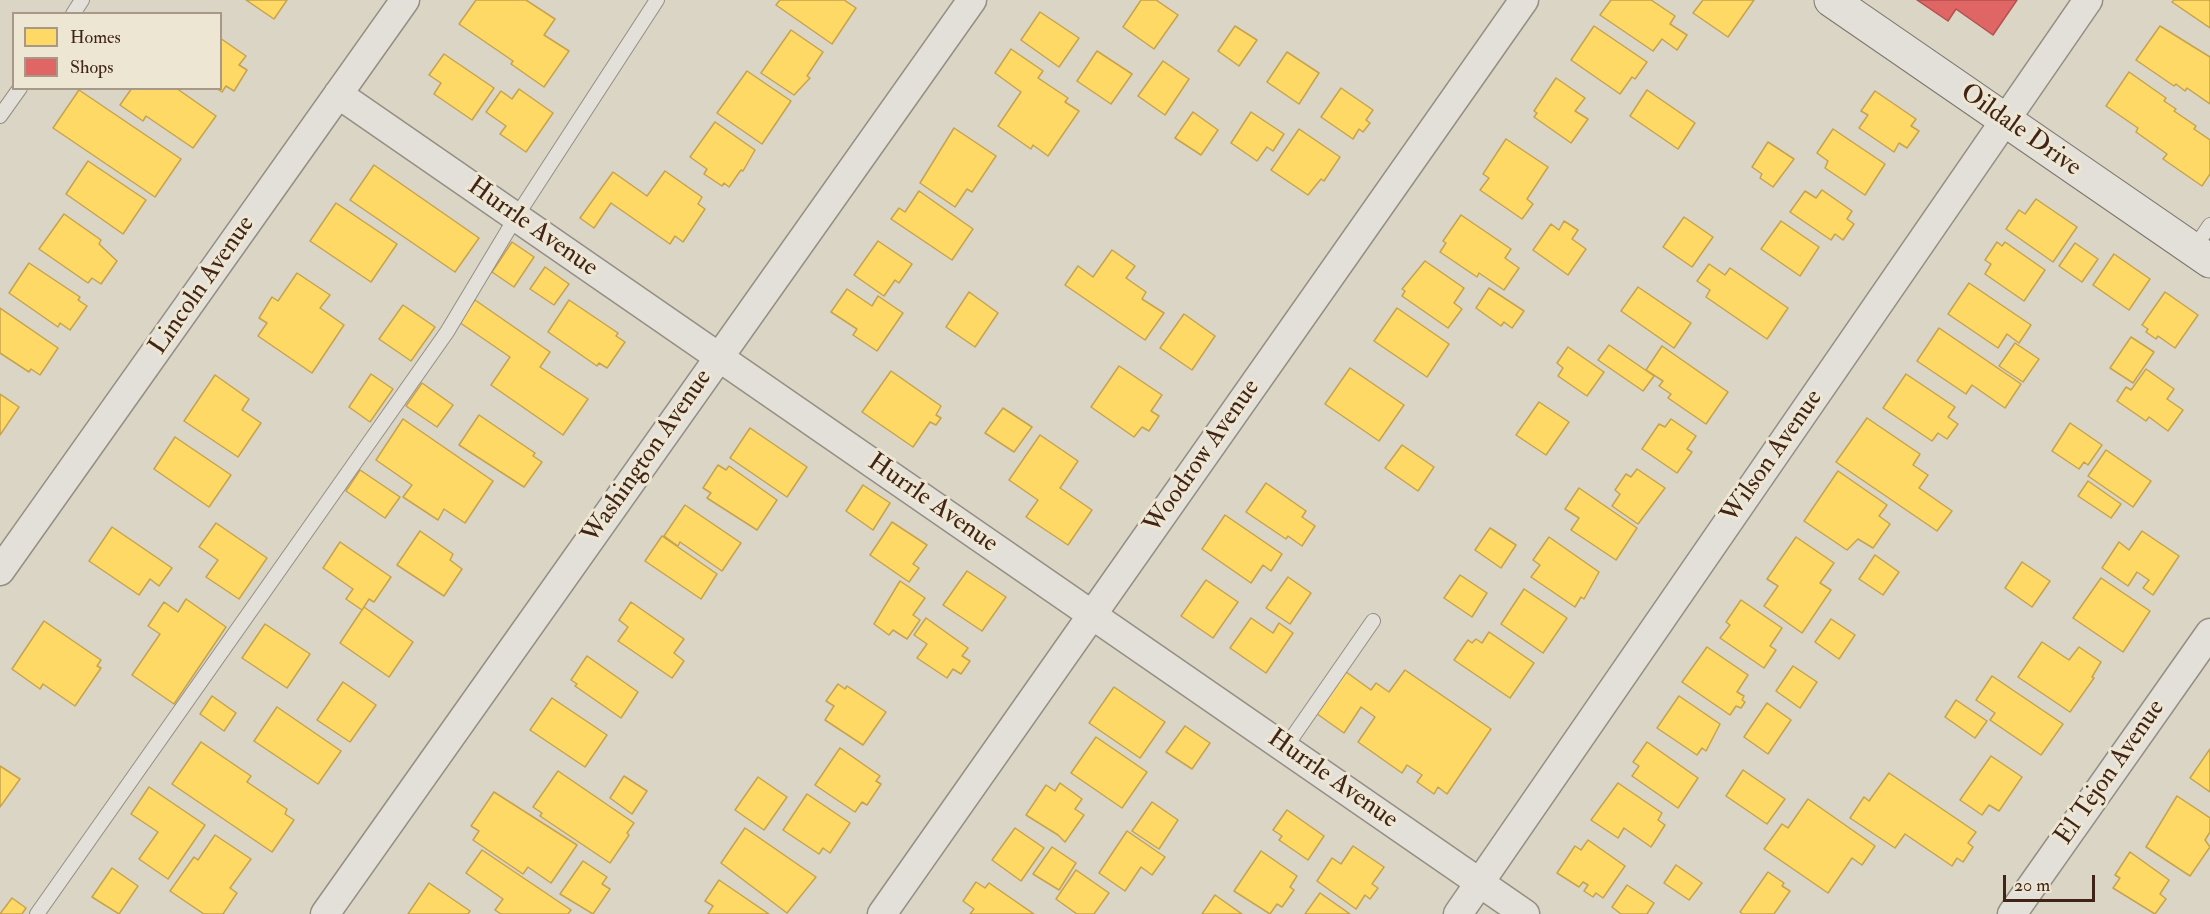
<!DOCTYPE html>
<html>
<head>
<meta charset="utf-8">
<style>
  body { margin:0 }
  #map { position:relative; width:2210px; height:914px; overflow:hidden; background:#dad5c4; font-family:"IM FELL Double Pica",serif }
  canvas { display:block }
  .legend { position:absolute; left:12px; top:12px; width:210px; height:78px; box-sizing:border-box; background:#ece6d3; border:2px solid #a89888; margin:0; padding:8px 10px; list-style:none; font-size:18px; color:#412417 }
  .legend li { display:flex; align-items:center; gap:12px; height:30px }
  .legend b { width:30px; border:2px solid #a89888 }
  .scale { position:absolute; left:2003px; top:875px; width:92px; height:27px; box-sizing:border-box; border:3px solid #412417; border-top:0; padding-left:8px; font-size:18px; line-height:21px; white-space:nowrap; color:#412417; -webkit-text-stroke:4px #ece6d3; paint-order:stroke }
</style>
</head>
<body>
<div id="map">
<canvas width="2210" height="914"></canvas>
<ul class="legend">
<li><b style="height:16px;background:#ffd966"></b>Homes</li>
<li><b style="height:16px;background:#e06666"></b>Shops</li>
</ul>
<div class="scale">20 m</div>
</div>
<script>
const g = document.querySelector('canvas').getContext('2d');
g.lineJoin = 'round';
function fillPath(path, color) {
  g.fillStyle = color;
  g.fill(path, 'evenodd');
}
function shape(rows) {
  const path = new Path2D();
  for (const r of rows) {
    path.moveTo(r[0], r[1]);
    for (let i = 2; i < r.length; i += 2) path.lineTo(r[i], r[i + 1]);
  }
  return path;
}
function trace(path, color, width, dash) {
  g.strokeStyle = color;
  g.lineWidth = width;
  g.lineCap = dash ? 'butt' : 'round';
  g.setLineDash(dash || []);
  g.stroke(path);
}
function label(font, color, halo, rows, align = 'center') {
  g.font = font + ' "IM FELL Double Pica",serif';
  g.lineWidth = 6;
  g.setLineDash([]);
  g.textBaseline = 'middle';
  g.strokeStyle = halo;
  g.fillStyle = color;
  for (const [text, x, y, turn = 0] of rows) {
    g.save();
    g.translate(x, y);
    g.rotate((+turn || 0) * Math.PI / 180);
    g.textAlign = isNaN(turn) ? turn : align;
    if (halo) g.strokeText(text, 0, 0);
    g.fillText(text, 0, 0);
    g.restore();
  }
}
const homes = shape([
  [246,0,287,0,274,19,246,0],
  [476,0,526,0,555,19,544,35,569,51,544,87,511,64,513,61,459,24,476,0],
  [780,0,844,0,856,8,832,44,776,5,780,0],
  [1141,0,1156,0,1178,15,1154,49,1123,27,1141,0],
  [1611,0,1651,0,1675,16,1670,24,1687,35,1677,50,1662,39,1653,51,1600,15,1611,0],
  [1703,0,1754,0,1728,37,1693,13,1703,0],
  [2174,0,2210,0,2210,28,2172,2,2174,0],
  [1040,12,1079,38,1059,67,1021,40,1040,12],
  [1235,26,1257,40,1239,66,1218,51,1235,26],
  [1594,26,1647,62,1635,79,1632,77,1620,94,1571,60,1594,26],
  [2160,26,2210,57,2210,104,2187,88,2185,91,2176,84,2174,86,2136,60,2160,26],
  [791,30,823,52,807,76,810,78,794,95,761,73,791,30],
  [220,38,246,56,239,65,247,70,234,91,226,86,222,92,216,88,220,88,220,38],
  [1011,49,1043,71,1038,78,1068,98,1065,102,1079,111,1048,156,1033,145,1031,149,998,126,1021,92,995,73,1011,49],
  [1097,51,1132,74,1111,104,1077,81,1097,51],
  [1287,52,1319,73,1299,104,1267,82,1287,52],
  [444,54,494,88,472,120,434,94,441,83,429,75,444,54],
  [1163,61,1189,79,1165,115,1138,96,1163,61],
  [747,71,791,101,762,144,717,113,747,71],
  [2129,72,2166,98,2164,101,2176,109,2174,111,2196,126,2194,129,2210,140,2210,174,2202,186,2163,159,2167,154,2136,132,2138,128,2106,106,2129,72],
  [1556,78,1585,98,1575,111,1588,119,1571,143,1534,117,1537,113,1534,111,1556,78],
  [132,88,176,88,216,116,193,148,146,116,143,121,120,105,132,88],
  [1341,88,1373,110,1366,120,1370,123,1363,132,1359,129,1353,139,1321,117,1341,88],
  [519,89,553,113,526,152,500,134,506,126,486,112,501,91,512,99,519,89],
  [79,90,181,159,155,197,53,128,79,90],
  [1647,90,1695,123,1678,149,1630,116,1647,90],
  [1875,91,1916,119,1911,126,1919,131,1907,148,1899,143,1894,152,1859,128,1868,115,1861,111,1875,91],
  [1193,112,1218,130,1201,155,1175,138,1193,112],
  [1251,112,1284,134,1273,151,1267,147,1257,161,1231,143,1251,112],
  [715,122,755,150,743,171,741,170,729,187,724,183,722,186,704,174,707,169,690,157,715,122],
  [954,128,996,156,972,192,967,189,955,207,920,183,954,128],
  [1299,129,1340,157,1324,181,1321,179,1308,195,1271,170,1299,129],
  [1833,129,1885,164,1865,195,1825,168,1828,161,1817,153,1833,129],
  [1506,139,1548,167,1527,199,1533,204,1522,219,1480,190,1489,178,1483,174,1506,139],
  [1768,142,1794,159,1773,187,1760,178,1762,174,1752,167,1768,142],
  [88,161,146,200,123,234,66,194,88,161],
  [374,165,479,238,455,272,350,200,374,165],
  [665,171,702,197,698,204,705,209,683,242,675,236,670,244,611,203,594,228,580,218,613,172,647,196,665,171],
  [1822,190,1852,211,1847,219,1854,224,1843,240,1835,234,1831,240,1790,212,1805,191,1816,198,1822,190],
  [919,191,973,229,952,260,891,219,899,208,905,212,919,191],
  [2036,199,2077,227,2053,262,2006,229,2019,210,2025,214,2036,199],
  [336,203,397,244,371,282,310,241,336,203],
  [64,214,101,240,99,244,117,261,101,284,92,278,88,283,39,249,64,214],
  [1461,215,1511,249,1505,258,1519,268,1504,290,1479,273,1477,277,1440,252,1446,243,1443,241,1461,215],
  [1684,217,1713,237,1692,267,1663,247,1684,217],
  [1564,221,1578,230,1572,239,1586,249,1568,275,1533,250,1551,224,1559,230,1564,221],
  [1781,221,1819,247,1800,276,1761,249,1781,221],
  [878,241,912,264,899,283,895,280,884,296,854,275,878,241],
  [512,242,534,257,514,287,492,272,512,242],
  [1997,242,2002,246,2005,242,2045,270,2024,301,1985,274,1991,264,1985,260,1997,242],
  [2075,243,2098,259,2082,282,2059,266,2075,243],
  [1112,250,1135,266,1126,278,1146,292,1142,299,1164,313,1145,340,1065,285,1078,266,1093,277,1112,250],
  [2114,254,2150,279,2129,310,2093,285,2114,254],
  [1425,261,1464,288,1454,303,1462,309,1448,328,1402,296,1405,291,1402,289,1425,261],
  [29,263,80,297,78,300,87,306,70,330,60,323,58,327,9,293,29,263],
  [1709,264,1725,275,1730,268,1788,308,1767,339,1706,297,1710,290,1697,281,1709,264],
  [545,267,569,284,554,305,530,289,545,267],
  [297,273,330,295,320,308,344,325,312,373,258,336,267,323,259,318,272,297,278,301,297,273],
  [1969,283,2031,325,2019,343,2007,334,1998,348,1948,314,1969,283],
  [1638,287,1691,323,1674,348,1621,311,1638,287],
  [1489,288,1524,311,1512,328,1504,322,1501,326,1476,308,1489,288],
  [847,289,872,306,878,296,903,313,877,351,853,335,857,329,831,312,847,289],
  [969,292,998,313,975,347,946,327,969,292],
  [2165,292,2198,315,2175,348,2158,336,2156,339,2146,332,2148,329,2142,325,2165,292],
  [475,300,550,352,540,367,588,399,563,435,491,385,510,357,459,322,475,300],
  [569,300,618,333,616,336,625,342,607,368,599,363,597,366,548,332,569,300],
  [403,305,435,327,411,361,379,339,403,305],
  [0,308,58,348,40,375,31,369,29,372,0,353,0,308],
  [1397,308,1449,344,1427,377,1374,341,1397,308],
  [1184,314,1215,336,1192,370,1160,348,1184,314],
  [1939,328,2021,384,2005,408,1972,385,1966,394,1917,361,1939,328],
  [2131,337,2154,352,2133,383,2110,368,2131,337],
  [2015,343,2039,359,2023,382,1999,366,2015,343],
  [1609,345,1654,376,1643,391,1598,360,1609,345],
  [1662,346,1728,392,1706,424,1668,398,1671,394,1659,386,1663,381,1646,370,1662,346],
  [1568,347,1604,372,1587,396,1558,376,1563,368,1557,363,1568,347],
  [1119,366,1162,395,1151,411,1159,416,1149,431,1142,427,1134,437,1091,407,1119,366],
  [1350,368,1404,405,1379,441,1325,404,1350,368],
  [2146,369,2174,389,2167,399,2183,410,2168,431,2149,417,2146,421,2117,401,2126,387,2131,390,2146,369],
  [891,371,941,406,936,415,941,418,936,425,930,422,913,447,862,412,891,371],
  [371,374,393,389,370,422,349,407,371,374],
  [1906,374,1955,407,1948,417,1958,424,1947,439,1938,433,1932,441,1883,408,1906,374],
  [215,375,249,399,242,410,261,423,238,457,184,421,215,375],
  [422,383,453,405,437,427,406,406,422,383],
  [0,394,19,407,0,435,0,394],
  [1539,402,1569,422,1546,455,1516,435,1539,402],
  [1003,408,1032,427,1014,452,985,433,1003,408],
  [479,415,535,453,533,456,542,462,524,487,459,445,479,415],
  [1867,418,1920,454,1913,465,1928,475,1919,488,1952,511,1937,531,1836,462,1867,418],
  [403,419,493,481,465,523,444,509,438,520,403,497,412,485,376,460,403,419],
  [1671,419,1696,436,1687,449,1692,452,1677,473,1642,449,1659,424,1665,427,1671,419],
  [2070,423,2102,445,2088,465,2084,462,2079,469,2052,451,2070,423],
  [750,428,807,467,787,497,730,458,750,428],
  [1040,435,1078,461,1060,488,1092,510,1068,545,1026,517,1038,500,1009,480,1040,435],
  [175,437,231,475,209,507,154,469,175,437],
  [1402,445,1434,467,1418,491,1385,468,1402,445],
  [2106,450,2151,481,2133,507,2088,476,2106,450],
  [718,465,726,470,729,466,777,500,757,530,707,498,711,493,703,488,718,465],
  [1637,469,1665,488,1638,524,1612,506,1620,494,1615,490,1626,474,1631,477,1637,469],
  [360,470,400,497,385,518,346,491,360,470],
  [1838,471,1887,505,1879,516,1890,524,1873,548,1858,539,1847,550,1804,521,1838,471],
  [2088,481,2121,504,2111,518,2078,496,2088,481],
  [1266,483,1306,511,1302,517,1315,526,1302,546,1288,536,1286,539,1246,512,1266,483],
  [863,485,890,503,873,530,846,511,863,485],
  [1579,488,1637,528,1616,560,1571,530,1579,518,1565,509,1579,488],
  [685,505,741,543,722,571,680,542,678,546,664,536,685,505],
  [1225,515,1282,554,1271,571,1263,565,1251,583,1202,549,1225,515],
  [892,522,927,545,913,564,919,568,909,582,870,555,892,522],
  [216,523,267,558,239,599,206,577,218,560,199,547,216,523],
  [112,527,172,568,159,586,150,579,139,595,89,561,112,527],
  [1490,528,1516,545,1501,568,1475,550,1490,528],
  [420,531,453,554,450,560,462,569,444,596,397,565,420,531],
  [2142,531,2179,556,2153,595,2143,588,2149,580,2137,572,2128,586,2102,568,2119,542,2129,550,2142,531],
  [662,536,717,574,701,599,645,561,662,536],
  [1549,537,1599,572,1584,599,1581,597,1575,607,1531,577,1540,565,1533,560,1549,537],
  [1796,537,1834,563,1820,583,1831,590,1802,633,1764,606,1778,586,1767,579,1796,537],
  [340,542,391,577,374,602,369,599,362,610,346,599,353,589,323,568,340,542],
  [1875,555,1899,572,1883,595,1859,579,1875,555],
  [2022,562,2050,581,2032,607,2005,588,2022,562],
  [967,571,1006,597,982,631,943,605,967,571],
  [1460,575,1487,593,1472,617,1444,598,1460,575],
  [1288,577,1311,593,1290,624,1266,608,1288,577],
  [2101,578,2150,611,2123,652,2073,618,2101,578],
  [1206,580,1238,602,1213,638,1181,616,1206,580],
  [900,581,925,598,913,615,920,620,907,639,893,630,889,635,874,624,900,581],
  [1524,589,1567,618,1543,653,1501,624,1524,589],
  [186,599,226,627,174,704,132,675,160,634,148,626,164,602,178,612,186,599],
  [1741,600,1782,628,1770,646,1776,650,1764,668,1720,638,1730,625,1726,622,1741,600],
  [631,602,684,639,674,653,684,661,672,678,618,641,628,627,619,620,631,602],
  [364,607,413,642,389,677,340,643,364,607],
  [926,618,968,648,962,656,970,661,961,674,953,669,947,678,917,658,927,644,914,635,926,618],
  [1251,618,1273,633,1279,623,1293,633,1266,673,1230,648,1251,618],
  [1831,619,1855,635,1839,659,1815,642,1831,619],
  [44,621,101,660,97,666,101,668,75,706,43,684,40,689,12,669,44,621],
  [265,624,310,654,287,688,242,658,265,624],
  [1489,632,1534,663,1510,698,1454,660,1468,640,1472,643,1476,639,1482,643,1489,632],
  [2042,642,2069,660,2079,647,2101,662,2092,677,2094,678,2070,712,2018,677,2042,642],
  [1707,647,1748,675,1737,692,1744,696,1742,700,1745,702,1741,708,1736,706,1730,715,1682,682,1707,647],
  [587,656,638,692,621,718,575,686,577,684,571,680,587,656],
  [1793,666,1817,682,1800,708,1776,691,1793,666],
  [1342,669,1371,690,1376,683,1389,692,1405,670,1491,729,1447,794,1438,787,1434,794,1417,782,1422,775,1407,765,1402,773,1358,742,1375,717,1361,707,1344,733,1313,711,1342,669],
  [1992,676,2063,724,2041,755,1990,720,1995,713,1976,700,1992,676],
  [343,682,376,705,350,742,317,720,343,682],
  [838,684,845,689,847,686,886,712,863,745,825,720,834,706,826,701,838,684],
  [1114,687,1165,722,1140,758,1089,723,1114,687],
  [212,696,236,713,224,731,200,714,212,696],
  [1679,696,1720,724,1706,751,1702,748,1697,755,1657,728,1679,696],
  [552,698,607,735,585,767,530,730,552,698],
  [1956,700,1987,721,1975,738,1945,717,1956,700],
  [1767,703,1791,720,1768,754,1744,737,1767,703],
  [277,707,341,751,318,784,254,741,277,707],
  [1185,726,1210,743,1192,769,1166,752,1185,726],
  [1096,737,1147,772,1122,808,1071,773,1096,737],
  [201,742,251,776,247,782,287,809,285,814,294,820,272,852,172,784,201,742],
  [1647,742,1698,778,1678,808,1632,776,1639,766,1633,762,1647,742],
  [840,748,880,776,876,781,881,784,867,805,862,802,855,812,815,785,840,748],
  [2210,749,2210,792,2190,778,2210,749],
  [1991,756,2022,777,1999,811,1989,805,1982,815,1960,800,1991,756],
  [0,766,20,779,0,807,0,766],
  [1743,770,1785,799,1767,824,1726,796,1743,770],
  [558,771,634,823,627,833,629,835,610,863,540,816,542,813,533,807,558,771],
  [1889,773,1976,832,1968,843,1973,847,1963,862,1957,858,1952,866,1905,834,1895,848,1850,818,1864,797,1869,801,1889,773],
  [624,776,647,791,632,814,610,798,624,776],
  [758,777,787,797,764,830,735,810,758,777],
  [1060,783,1082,799,1075,809,1084,815,1065,842,1058,835,1026,815,1046,785,1055,791,1060,783],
  [1618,783,1662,813,1658,820,1665,825,1651,847,1624,828,1618,838,1591,820,1618,783],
  [149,787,205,825,168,879,139,859,158,832,131,814,149,787],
  [494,792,577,845,551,883,528,867,523,874,473,840,479,831,471,826,494,792],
  [807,794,850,823,830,853,823,848,819,854,783,830,807,794],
  [2177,796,2210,818,2210,832,2205,840,2210,847,2190,876,2146,847,2177,796],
  [1808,799,1875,846,1862,865,1852,858,1828,893,1764,849,1782,824,1788,828,1808,799],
  [1152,802,1178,820,1159,849,1132,831,1152,802],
  [1287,810,1324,836,1308,860,1279,840,1282,836,1273,830,1287,810],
  [745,828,816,877,787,913,721,863,745,828],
  [1015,828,1044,848,1021,881,992,860,1015,828],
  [1127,831,1165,857,1152,875,1141,867,1125,891,1099,873,1127,831],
  [215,835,251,859,230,888,237,893,223,914,204,914,170,891,194,857,198,860,215,835],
  [1588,840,1625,866,1603,898,1596,893,1593,897,1584,891,1588,885,1583,882,1579,887,1557,873,1575,846,1581,850,1588,840],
  [1353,846,1384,867,1372,884,1378,888,1370,899,1365,895,1356,909,1317,881,1332,858,1341,864,1353,846],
  [1052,847,1076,863,1059,890,1033,874,1052,847],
  [482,850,571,910,568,914,501,914,495,910,503,899,466,873,482,850],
  [1261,851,1297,876,1290,887,1294,890,1282,907,1277,904,1270,914,1234,891,1261,851],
  [2130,852,2169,880,2160,894,2166,899,2155,914,2113,888,2120,878,2115,875,2130,852],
  [583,861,607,877,602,884,610,889,593,914,560,894,583,861],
  [1676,865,1702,883,1689,900,1664,883,1676,865],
  [112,868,138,886,119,914,92,897,112,868],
  [1076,870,1109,893,1094,914,1077,914,1056,899,1076,870],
  [1768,872,1784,883,1782,886,1790,891,1774,914,1743,914,1740,912,1768,872],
  [719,880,769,914,708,914,713,906,705,901,719,880],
  [976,882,985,888,989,883,1034,914,970,914,974,909,963,901,976,882],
  [429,883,470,911,468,914,408,914,429,883],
  [1627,885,1654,903,1647,914,1621,914,1612,907,1627,885],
  [1320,893,1350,914,1305,914,1320,893],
  [1215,895,1242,914,1202,914,1215,895],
  [12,898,26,908,22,914,0,914,12,898]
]);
fillPath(homes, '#ffd966');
trace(homes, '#c6a34e', 1.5);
const shops = shape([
  [1917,0,2017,0,1993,35,1956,9,1948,21,1917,0]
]);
fillPath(shops, '#e06666');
trace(shops, '#b0524e', 1.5);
const lane = shape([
  [73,14,82,0],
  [0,116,20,88],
  [2193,250,2210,225],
  [1285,748,1373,621],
  [37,914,447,332,516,217,657,0]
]);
const street = shape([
  [338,94,1525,914],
  [0,571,405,0],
  [325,914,972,0],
  [882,914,1524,0],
  [1458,914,2088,0],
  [2012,914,2210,633]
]);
const secondary = shape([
  [1831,0,2210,261]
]);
trace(lane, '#958e83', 16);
trace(street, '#958e83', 31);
trace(secondary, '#7e766d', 35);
trace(lane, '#e2e0d8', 14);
trace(street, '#e2e0d8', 28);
trace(secondary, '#e2e0d8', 33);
label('26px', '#412417', '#ece6d3', [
  ["Oildale Drive",2020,131,35],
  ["Hurrle Avenue",532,228,35],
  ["Lincoln Avenue",203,286,-55],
  ["Washington Avenue",648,457,-55],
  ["Woodrow Avenue",1203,457,-55],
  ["Wilson Avenue",1773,457,-55],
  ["Hurrle Avenue",932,504,35],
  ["El Tejon Avenue",2111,773,-55],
  ["Hurrle Avenue",1332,780,35]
]);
</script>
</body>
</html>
